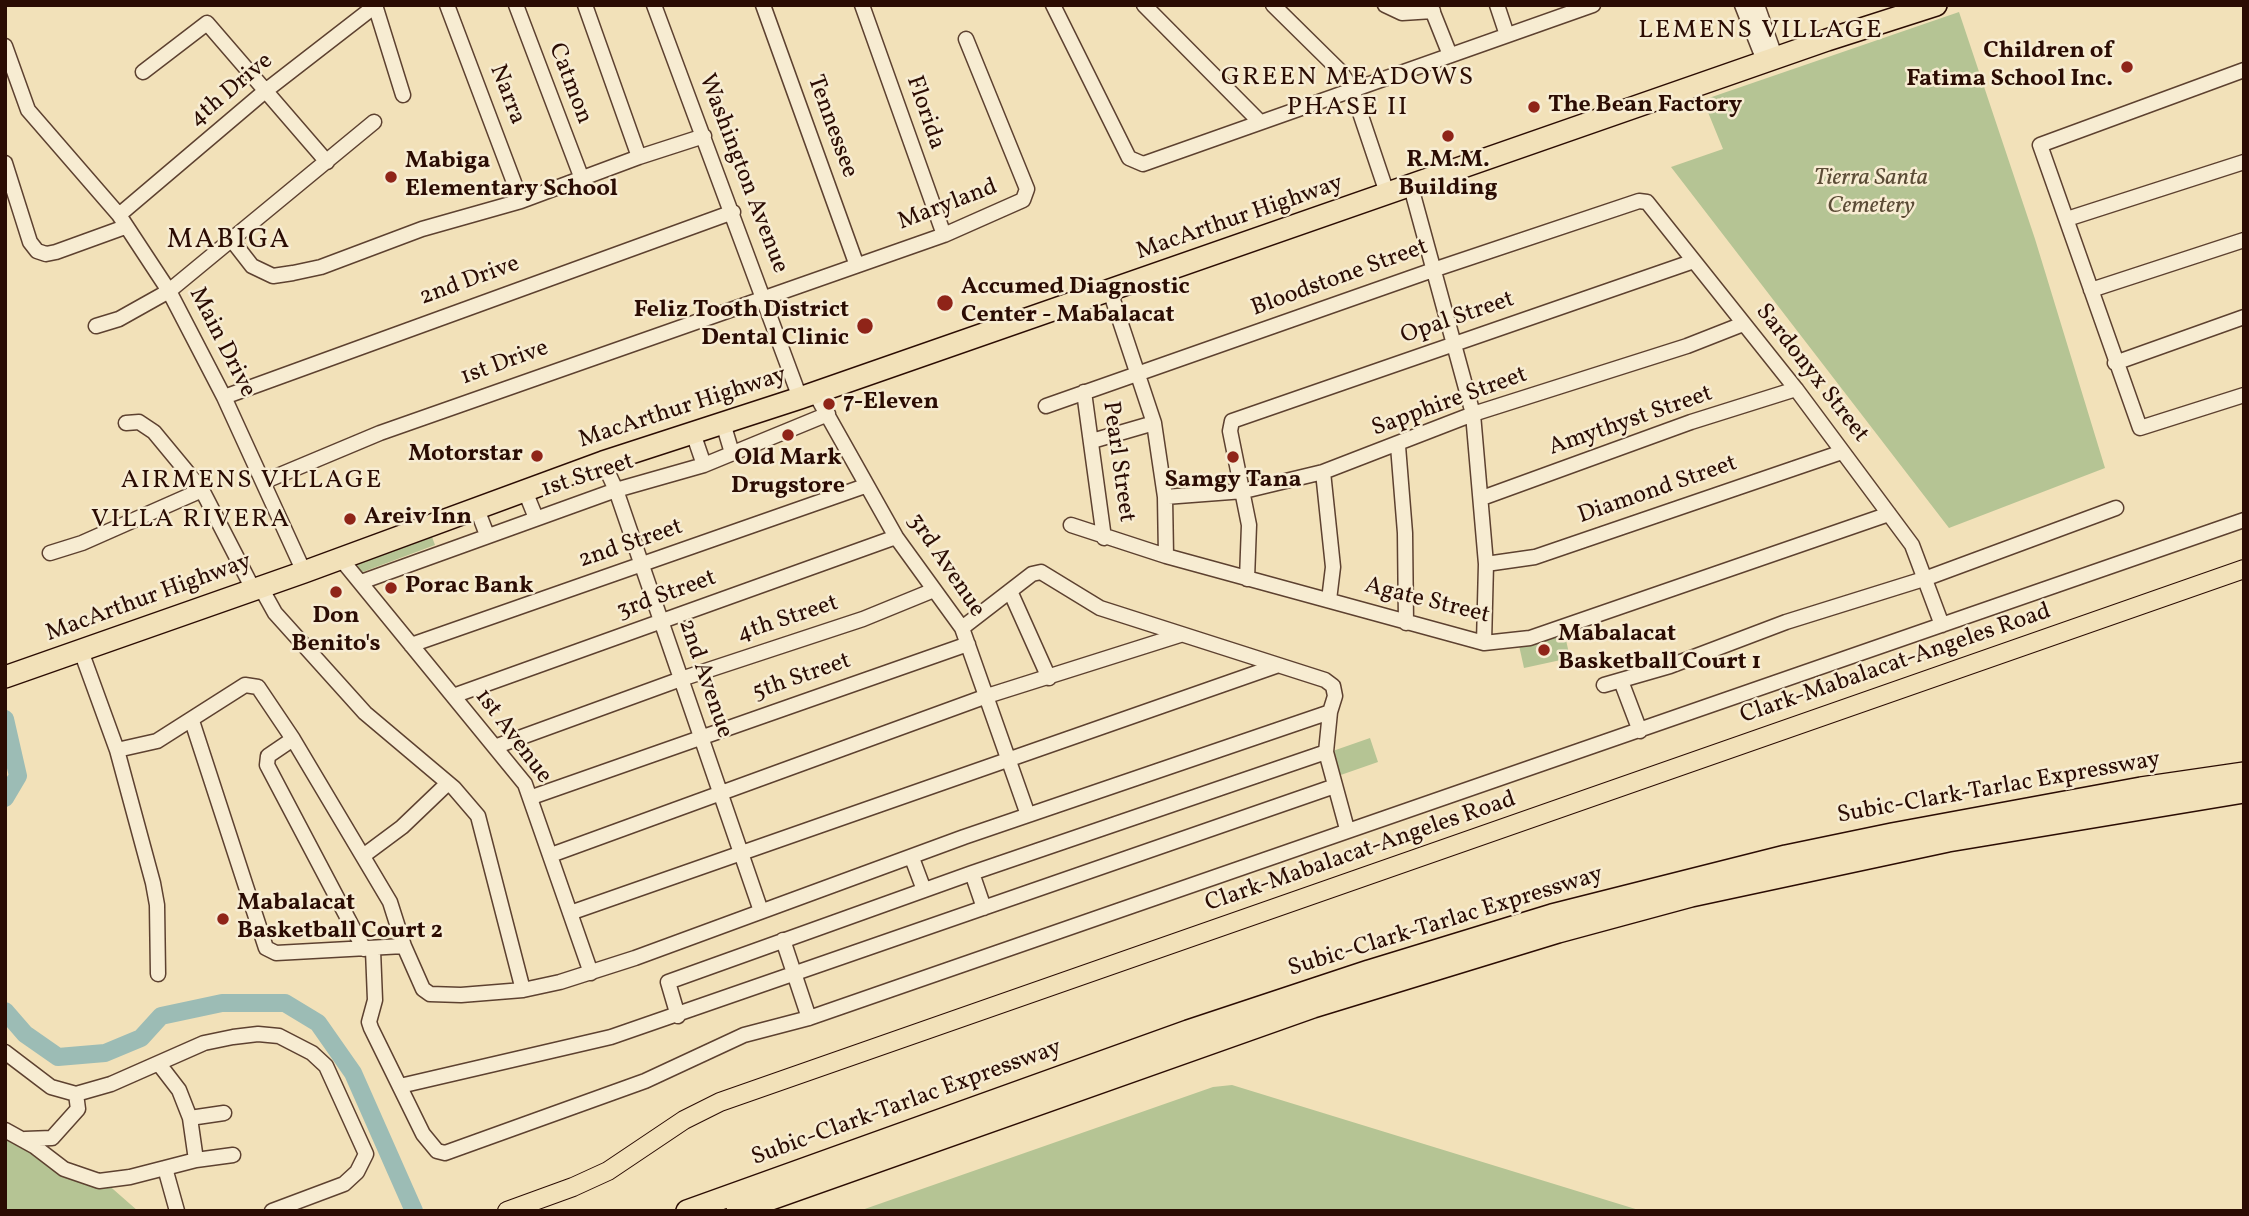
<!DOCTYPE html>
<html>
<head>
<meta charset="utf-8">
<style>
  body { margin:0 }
  #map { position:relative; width:2249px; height:1216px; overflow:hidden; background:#f2e1b9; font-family:Vollkorn,serif }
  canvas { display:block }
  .frame { position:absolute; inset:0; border:7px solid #2b0c03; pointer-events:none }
</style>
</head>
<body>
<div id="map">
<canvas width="2249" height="1216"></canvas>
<div class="frame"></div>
</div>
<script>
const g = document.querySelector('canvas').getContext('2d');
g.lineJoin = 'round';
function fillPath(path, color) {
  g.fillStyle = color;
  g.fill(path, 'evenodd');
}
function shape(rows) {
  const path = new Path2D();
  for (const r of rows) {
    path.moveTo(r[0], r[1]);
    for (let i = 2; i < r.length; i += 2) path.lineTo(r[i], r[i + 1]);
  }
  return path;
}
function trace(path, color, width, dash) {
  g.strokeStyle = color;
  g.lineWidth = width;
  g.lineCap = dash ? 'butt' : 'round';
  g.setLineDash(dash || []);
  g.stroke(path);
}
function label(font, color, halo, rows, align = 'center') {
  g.font = font + ' Vollkorn,serif';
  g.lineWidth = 5;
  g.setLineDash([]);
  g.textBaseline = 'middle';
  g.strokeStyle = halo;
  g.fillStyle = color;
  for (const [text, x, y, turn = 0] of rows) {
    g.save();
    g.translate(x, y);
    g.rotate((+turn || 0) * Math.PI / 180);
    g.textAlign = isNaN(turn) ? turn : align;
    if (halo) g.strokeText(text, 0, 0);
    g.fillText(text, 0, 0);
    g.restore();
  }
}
fillPath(shape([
  [1959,12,2035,239,2105,468,1949,528,1671,167,1723,149,1703,100],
  [432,537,435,545,360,573,357,564],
  [1564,631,1570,658,1524,668,1518,641],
  [1370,738,1378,762,1335,777,1327,753],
  [1232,1085,1642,1211,859,1211,1213,1087],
  [5,1129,43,1156,97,1175,138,1211,5,1211]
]), '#b5c494');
trace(shape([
  [5,719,18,776,5,798],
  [5,1011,25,1034,58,1057,105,1053,141,1038,161,1016,222,1003,285,1003,318,1023,353,1073,414,1211]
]), '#9cbcb5', 18);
const minor = shape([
  [375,5,403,95],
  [447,5,521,201],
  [516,5,582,179],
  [585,5,639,157],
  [654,5,800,398],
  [763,5,856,263],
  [862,5,944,235],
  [1053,5,1129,158,1143,164,1593,5],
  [1144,5,1259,121],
  [1273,5,1341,72,1352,89,1388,196],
  [1385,5,1402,13,1433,11],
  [1430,5,1450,55],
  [1497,5,1507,35],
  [1742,5,1765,63],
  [1757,5,1776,59],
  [5,46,28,110,119,215,169,291,224,397,304,572],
  [2244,70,2040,145,2140,428,2244,395],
  [143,72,207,23,327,162],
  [5,163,30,242,37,251,46,254,56,252,125,227],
  [1411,187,1473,414,1486,564,1484,643],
  [119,215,264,92,375,6],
  [2067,219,2244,162],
  [231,239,252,266,273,276,293,273,321,267,422,229,521,201,639,157,704,136],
  [2091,290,2244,240],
  [1110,291,1154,423,1165,497,1166,556],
  [96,326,119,319,169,291,374,122],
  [2115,363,2244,317],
  [1084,392,1104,538],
  [815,393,896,537,962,628,1028,815],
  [224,397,733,212],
  [1046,406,1433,270,1639,201,1647,202,1796,389,1912,545,1942,625],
  [126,423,139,422,154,432,202,490,253,589],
  [723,423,732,453],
  [693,433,704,465],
  [1092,441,1154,423],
  [1398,446,1405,533,1406,623],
  [603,462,616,490,761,911],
  [1323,472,1333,567,1329,600],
  [263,482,380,433,944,235,1023,200,1027,189,966,39],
  [525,491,536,518],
  [1165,497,1244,491,1323,472,1473,414,1687,346,1743,324],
  [1482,498,1691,422,1796,389],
  [477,509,487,535],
  [1071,525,1166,556,1484,643,1530,638,1889,514],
  [50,553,82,543,202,490],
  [341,559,525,784,591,973],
  [1486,564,1535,557,1842,452],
  [1247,579,1249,525,1230,431,1232,421,1694,261],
  [361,582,616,490,704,465,828,414],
  [260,586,275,613,365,713,454,788,478,816,523,990],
  [1010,591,1049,678],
  [411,645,865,486],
  [81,651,117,750,153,883,157,905,158,974],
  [1621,681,1640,731],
  [1604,685,1670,666,1786,622,1927,578,2116,508],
  [453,696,896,537],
  [1330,712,1326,752,1347,829],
  [192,721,266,948,276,953,404,946],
  [293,739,268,756,267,765,364,949],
  [497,746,681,679,863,619,934,590],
  [117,750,157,741,245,685,258,687,293,739,390,902,404,946,423,989,430,994,461,995,523,990,560,982,635,958,964,837,1330,712,1335,696,1333,686,1325,680,1100,608,1041,572,1032,574,962,628],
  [532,797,968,644],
  [551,855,987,696,1180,635],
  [363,856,402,827,448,783],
  [912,858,924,890],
  [972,873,984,908],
  [570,913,1276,666],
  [783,940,809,1018],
  [373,950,375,1000,369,1022,371,1028,423,1134,437,1151,445,1153,645,1081,744,1035,809,1018,2244,520],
  [678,1016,668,982,972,873,1326,752],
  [5,1052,51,1087,76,1094,111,1084,204,1043,233,1037,258,1034,279,1036,312,1053,326,1066,366,1154,357,1172,344,1184,272,1211],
  [400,1086,611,1037,1335,786],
  [190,1118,224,1113],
  [5,1130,34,1146,64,1169,99,1181,130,1177,196,1160,190,1118,179,1090,159,1064],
  [25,1139,52,1138,78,1109,76,1094],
  [196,1160,233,1155],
  [165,1168,177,1211]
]);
const major = shape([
  [507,1211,573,1187,608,1171,684,1120,720,1102,2244,569]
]);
const highway = shape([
  [5,677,304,572,603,462,800,398,1827,40,1936,5],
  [687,1211,1188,1031,1369,971,1552,915,1786,856,1892,834,2141,788,2244,773],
  [737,1211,1313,1007,1558,932,1691,896,1948,841,2244,792]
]);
trace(minor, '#5d4130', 17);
trace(major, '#2b0c03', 20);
trace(highway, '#2b0c03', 24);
trace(minor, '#f7ecd2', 14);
trace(major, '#f2e1b9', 18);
trace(highway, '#f2e1b9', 21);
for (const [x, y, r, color] of [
  [2127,67,7,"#8f2418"],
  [1534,107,7,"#8f2418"],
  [1448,136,7,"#8f2418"],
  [391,177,7,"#8f2418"],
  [945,303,9,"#8f2418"],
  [865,326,9,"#8f2418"],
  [829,404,7,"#8f2418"],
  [788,435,7,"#8f2418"],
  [537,456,7,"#8f2418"],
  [1233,457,7,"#8f2418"],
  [350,519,7,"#8f2418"],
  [391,588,7,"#8f2418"],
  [336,592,7,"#8f2418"],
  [1544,650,7,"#8f2418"],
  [223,919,7,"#8f2418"]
]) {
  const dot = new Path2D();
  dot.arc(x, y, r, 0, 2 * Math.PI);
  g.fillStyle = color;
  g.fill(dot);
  trace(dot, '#f7ecd2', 2.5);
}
label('bold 24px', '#2b0c03', '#f7ecd2', [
  ["Children of",2113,53,"right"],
  ["Fatima School Inc.",2113,81,"right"],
  ["The Bean Factory",1548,107],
  ["R.M.M.",1448,162,"center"],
  ["Building",1448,190,"center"],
  ["Mabiga",405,163],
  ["Elementary School",405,191],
  ["Accumed Diagnostic",961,289],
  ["Center - Mabalacat",961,317],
  ["Feliz Tooth District",849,312,"right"],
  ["Dental Clinic",849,340,"right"],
  ["7-Eleven",843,404],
  ["Motorstar",523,456,"right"],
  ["Old Mark",788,460,"center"],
  ["Drugstore",788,488,"center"],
  ["Samgy Tana",1233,482,"center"],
  ["Areiv Inn",364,519],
  ["Porac Bank",405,588],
  ["Don",336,618,"center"],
  ["Benito's",336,646,"center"],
  ["Mabalacat",1558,636],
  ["Basketball Court 1",1558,664],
  ["Mabalacat",237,905],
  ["Basketball Court 2",237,933]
], 'left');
label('24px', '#2b0c03', '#f7ecd2', [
  ["Catmon",569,84,69],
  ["4th Drive",232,91,-40],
  ["Narra",506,95,69],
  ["Florida",924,113,71],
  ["Tennessee",831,127,70],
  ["Washington Avenue",742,174,69],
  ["Maryland",948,206,-21],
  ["MacArthur Highway",1240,219,-19],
  ["Bloodstone Street",1340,279,-20],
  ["2nd Drive",470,282,-20],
  ["Opal Street",1458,319,-19],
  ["Main Drive",221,343,63],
  ["1st Drive",505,364,-20],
  ["Sardonyx Street",1811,374,52],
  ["Sapphire Street",1450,403,-20],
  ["MacArthur Highway",683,409,-18],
  ["Amythyst Street",1631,422,-19],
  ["Pearl Street",1117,462,82],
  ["1st Street",588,477,-18],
  ["Diamond Street",1658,491,-19],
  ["2nd Street",631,545,-19],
  ["3rd Avenue",945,566,56],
  ["3rd Street",667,596,-20],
  ["MacArthur Highway",149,599,-20],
  ["Agate Street",1427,602,14],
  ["4th Street",788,620,-18],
  ["Clark-Mabalacat-Angeles Road",1896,665,-19],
  ["5th Street",802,678,-19],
  ["2nd Avenue",704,679,71],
  ["1st Avenue",512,737,53],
  ["Subic-Clark-Tarlac Expressway",1999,789,-10],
  ["Clark-Mabalacat-Angeles Road",1361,853,-19],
  ["Subic-Clark-Tarlac Expressway",1446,923,-17],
  ["Subic-Clark-Tarlac Expressway",907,1104,-20]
]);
label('italic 24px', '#5b4c36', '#f7ecd2', [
  ["Tierra Santa",1871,180],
  ["Cemetery",1871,208]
]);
g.letterSpacing = '2px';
label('26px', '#2b0c03', '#f7ecd2', [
  ["LEMENS VILLAGE",1761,32],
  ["GREEN MEADOWS",1348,79],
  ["PHASE II",1348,109],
  ["AIRMENS VILLAGE",252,482],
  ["VILLA RIVERA",191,521]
]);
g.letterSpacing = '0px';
g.letterSpacing = '2px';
label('28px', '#2b0c03', '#f7ecd2', [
  ["MABIGA",229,242]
]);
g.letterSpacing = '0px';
</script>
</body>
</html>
